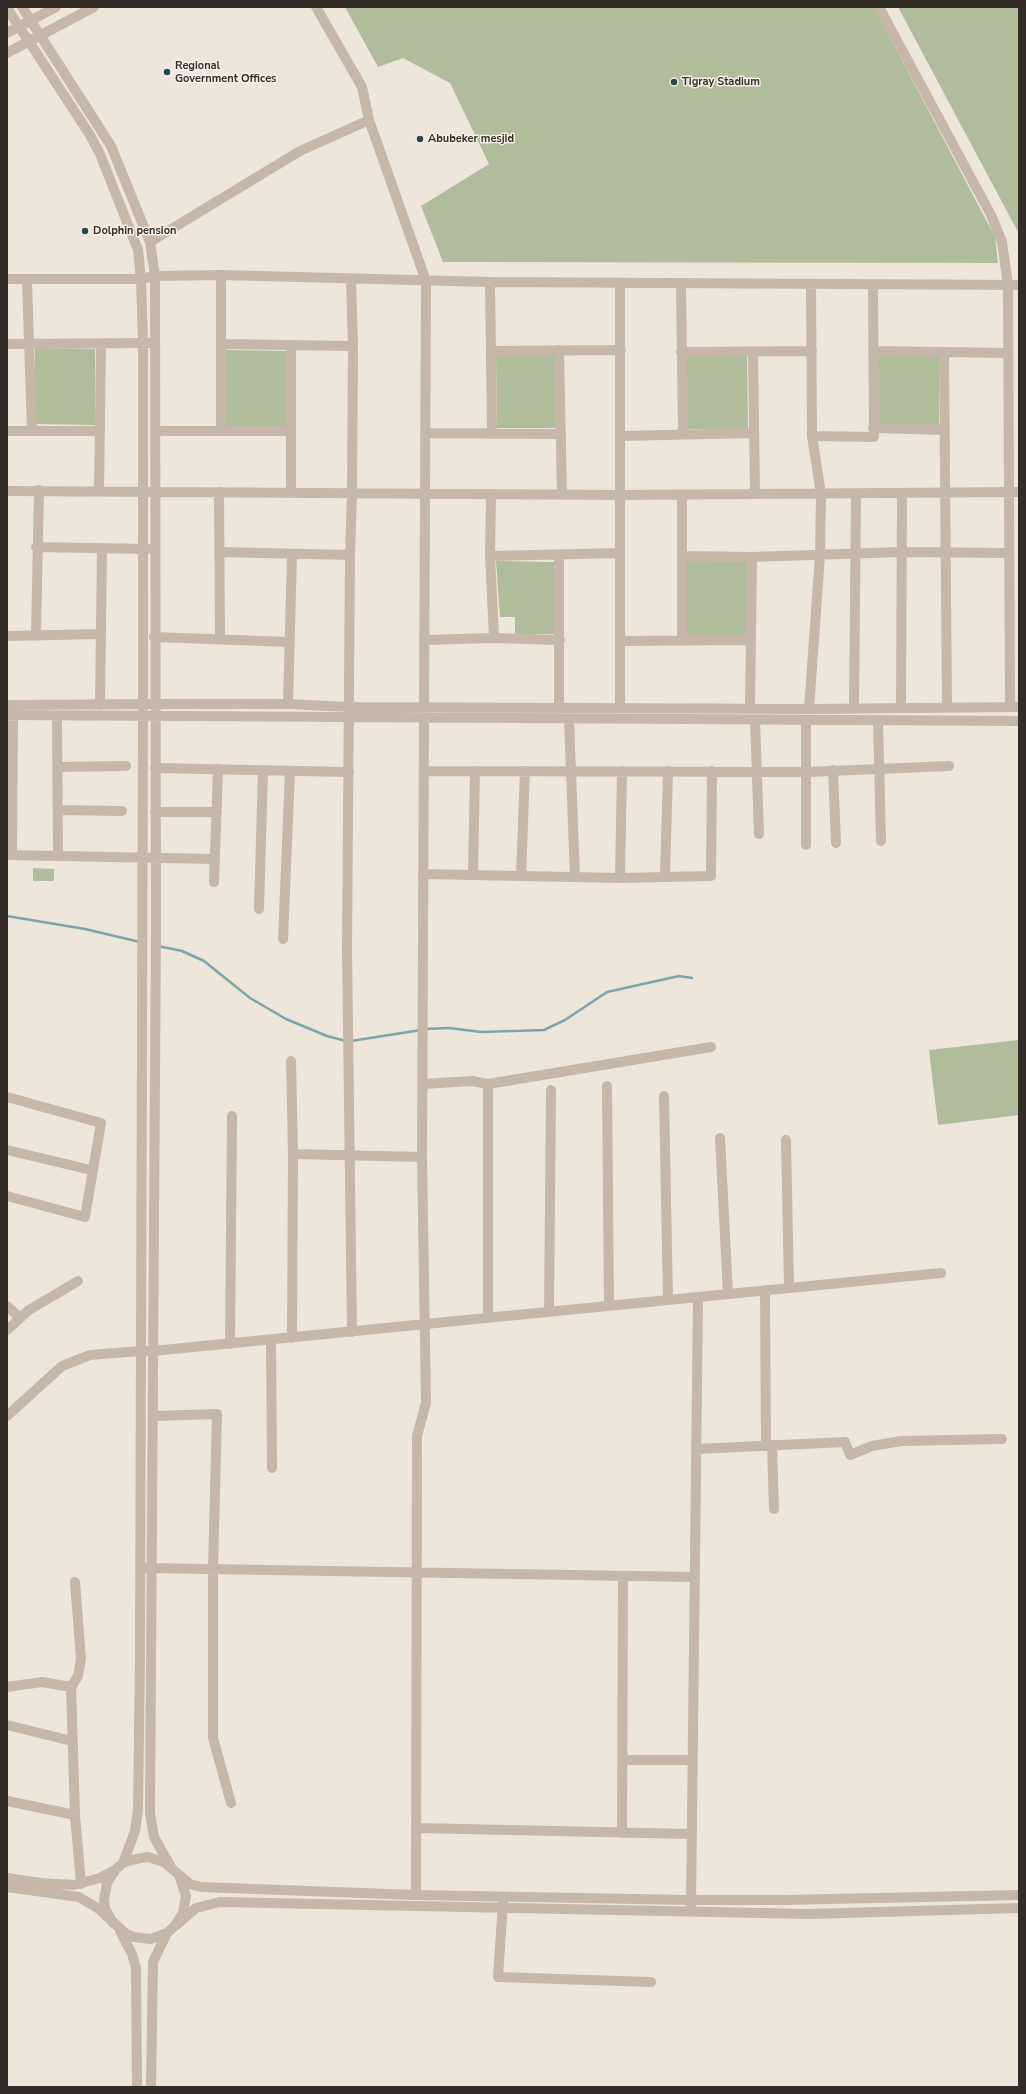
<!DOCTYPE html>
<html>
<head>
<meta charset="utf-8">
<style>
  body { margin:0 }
  #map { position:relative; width:1026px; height:2094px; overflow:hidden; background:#efe6db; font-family:"Nunito Sans",sans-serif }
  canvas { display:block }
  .frame { position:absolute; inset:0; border:8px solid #332c27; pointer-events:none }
</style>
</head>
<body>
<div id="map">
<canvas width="1026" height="2094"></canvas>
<div class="frame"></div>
</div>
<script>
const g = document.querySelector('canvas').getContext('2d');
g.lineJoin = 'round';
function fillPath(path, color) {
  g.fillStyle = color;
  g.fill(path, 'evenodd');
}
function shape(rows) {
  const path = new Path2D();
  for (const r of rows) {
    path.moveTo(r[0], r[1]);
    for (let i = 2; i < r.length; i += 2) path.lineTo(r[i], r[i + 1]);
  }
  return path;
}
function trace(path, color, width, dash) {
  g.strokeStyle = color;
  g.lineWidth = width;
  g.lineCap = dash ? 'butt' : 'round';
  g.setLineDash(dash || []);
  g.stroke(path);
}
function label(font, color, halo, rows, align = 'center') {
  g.font = font + ' "Nunito Sans",sans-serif';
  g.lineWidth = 3;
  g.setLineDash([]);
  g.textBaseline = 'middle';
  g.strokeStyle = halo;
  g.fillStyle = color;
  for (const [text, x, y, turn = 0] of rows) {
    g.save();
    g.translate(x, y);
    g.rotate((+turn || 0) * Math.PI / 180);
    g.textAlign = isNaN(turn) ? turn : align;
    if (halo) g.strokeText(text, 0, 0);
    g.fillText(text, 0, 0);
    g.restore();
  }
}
fillPath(shape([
  [345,7,874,7,995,237,998,263,443,262,421,206,489,164,450,83,403,58,378,67],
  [898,7,1019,7,1019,234],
  [35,348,95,349,95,425,34,424],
  [226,350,287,351,287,427,226,426],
  [496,355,555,355,556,428,497,428],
  [878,355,939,355,939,426,879,426],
  [686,356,747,356,748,429,687,429],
  [686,560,747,560,747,637,686,637],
  [496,561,554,562,554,634,515,634,515,617,500,617],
  [33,868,54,869,54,881,33,881],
  [1019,1040,1019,1115,938,1125,929,1050]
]), '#b0bc9c');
trace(shape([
  [7,916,85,929,140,942],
  [158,946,182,951,204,961,250,998,286,1019,327,1036,346,1041],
  [426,1029,449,1028,481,1032,544,1030,565,1020,607,992,679,976,692,978],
  [351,1041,421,1030]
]), '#7da5a9', 2.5);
trace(shape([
  [22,7,111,146,150,242,155,276,156,930,150,1813,154,1837,171,1867],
  [316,7,362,87,369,120,426,281,422,1157,426,1403,417,1436,416,1895],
  [879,7,991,215,1002,242,1008,285,1010,707],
  [7,8,90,135,100,154,138,250,141,279,143,343,143,717,140,1657,138,1810,135,1831,123,1863],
  [7,33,56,7],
  [7,53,94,7],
  [150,242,300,151,369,120],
  [7,279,141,279,155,276,221,275,490,282,1019,285],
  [351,279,353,346,352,493,350,555,347,950,352,1332],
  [27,281,32,431],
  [490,282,492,434],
  [620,283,620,707],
  [681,283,683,435],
  [7,344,149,343],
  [221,344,353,346],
  [559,350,562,495],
  [491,351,621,350],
  [873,351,1008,353],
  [681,352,812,351],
  [753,352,755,494],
  [944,353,947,708],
  [873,428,945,430],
  [7,431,100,431],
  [155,431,291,431],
  [221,431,221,275],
  [425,433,561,434],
  [620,436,754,433],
  [812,436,874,437,873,284],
  [99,490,101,344],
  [7,491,620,495,1019,492],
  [219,492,220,639],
  [291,492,291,345],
  [491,494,490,556,494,638],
  [36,547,148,549],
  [219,552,350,555],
  [559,555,559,707],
  [490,556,620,553],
  [682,556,752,557,901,552,1009,553],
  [36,635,39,490],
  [7,636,101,634],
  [154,637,289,642],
  [424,640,494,638,560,640],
  [620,641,751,640],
  [682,641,682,495],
  [288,704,292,554],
  [7,705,170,704,288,704,349,707,809,709,1019,707],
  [100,705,102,548],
  [750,708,752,557],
  [854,708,856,493],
  [901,708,902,493],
  [809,709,820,555,821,494,812,436,811,284],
  [7,715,1019,721],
  [57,716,58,856],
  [569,719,575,877],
  [755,720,759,834],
  [878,720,881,841],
  [58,767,126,766],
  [155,768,349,772],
  [833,770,836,843],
  [424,771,806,772,949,766],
  [58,810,122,811],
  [155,812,217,812],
  [806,845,806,720],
  [7,855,215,859],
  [12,855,13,715],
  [423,874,620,878,711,876,712,771],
  [473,875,475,771],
  [521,876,525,771],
  [665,876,668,771],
  [620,878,622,771],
  [214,882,218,769],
  [259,909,263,770],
  [283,939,290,771],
  [291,1061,293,1154,292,1338],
  [423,1084,472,1081,488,1084,711,1047],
  [607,1086,609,1306],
  [664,1096,668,1300],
  [7,1097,101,1123,85,1217,7,1196],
  [720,1138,728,1294],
  [786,1140,789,1288],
  [7,1150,91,1170],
  [293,1154,422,1157],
  [765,1290,766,1446],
  [7,1306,20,1318],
  [549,1312,551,1090],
  [488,1318,488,1084],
  [7,1330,29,1310,78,1281],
  [271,1340,272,1468],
  [230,1344,232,1116],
  [7,1416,62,1366,90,1355,141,1351,153,1351,941,1273],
  [153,1416,217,1414,213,1569,213,1738,231,1803],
  [772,1445,774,1509],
  [696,1449,845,1442,850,1455,872,1446,901,1441,1002,1439],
  [147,1568,694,1577],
  [75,1582,81,1659,78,1676,71,1687,75,1815],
  [7,1687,42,1682,71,1687],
  [7,1725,72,1741],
  [622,1760,692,1760],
  [7,1801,75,1815,81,1884],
  [417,1828,692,1834],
  [622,1833,623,1576],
  [7,1878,41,1883,74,1885,100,1878,115,1870],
  [7,1887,79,1897,99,1909,126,1934,134,1937,151,1939,167,1933,174,1927,183,1913,186,1896,180,1878],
  [503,1902,498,1977,651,1982],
  [691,1905,698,1297],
  [113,1923,105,1908,104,1900,107,1883,116,1869,123,1863,131,1860,148,1857,164,1862,190,1884,201,1887,416,1895,691,1900,781,1900,1019,1895],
  [174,1927,196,1908,220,1902,809,1914,1019,1908],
  [120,1931,132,1954,136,1968,137,2087],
  [151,2087,153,1962,167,1933]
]), '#c6b7a8', 10);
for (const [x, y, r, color] of [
  [167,72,4,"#214b50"],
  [674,82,4,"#214b50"],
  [420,139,4,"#214b50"],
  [85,231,4,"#214b50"]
]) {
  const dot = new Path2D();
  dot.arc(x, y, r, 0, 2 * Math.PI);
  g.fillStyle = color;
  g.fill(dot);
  trace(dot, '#f7f0e7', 1.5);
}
label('bold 11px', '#332c27', '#f7f0e7', [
  ["Regional",175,66],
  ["Government Offices",175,79],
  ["Tigray Stadium",682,82],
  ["Abubeker mesjid",428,139],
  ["Dolphin pension",93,231]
], 'left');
</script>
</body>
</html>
